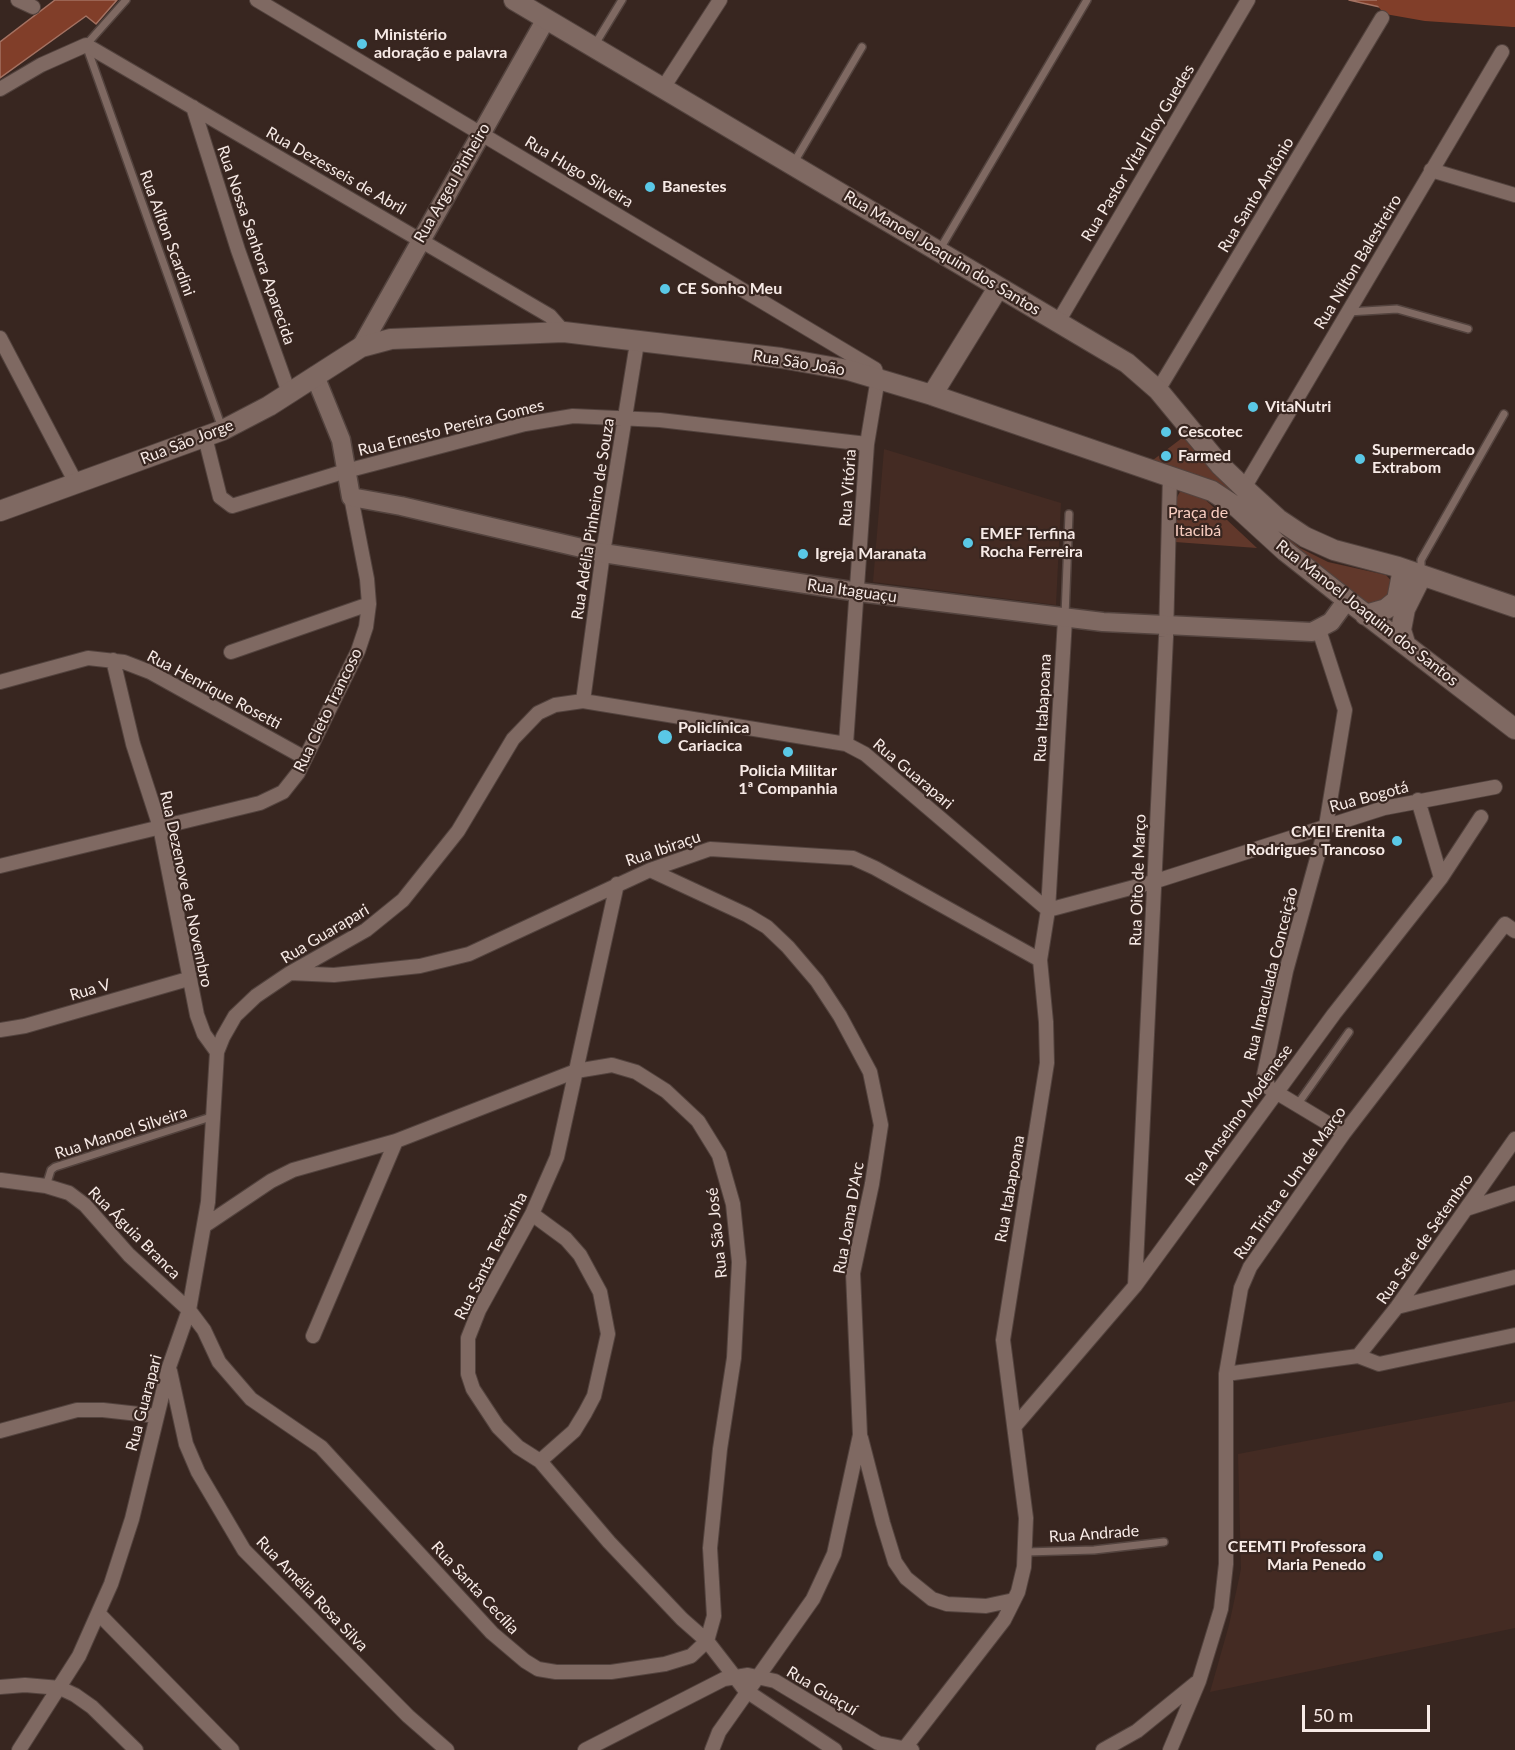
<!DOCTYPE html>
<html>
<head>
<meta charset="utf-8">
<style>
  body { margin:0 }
  #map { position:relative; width:1515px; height:1750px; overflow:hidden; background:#382620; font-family:Lato,sans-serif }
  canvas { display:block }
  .scale { position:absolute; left:1302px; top:1705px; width:128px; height:27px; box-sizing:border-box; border:3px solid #f7eae6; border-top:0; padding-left:8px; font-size:18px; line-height:21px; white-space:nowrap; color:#f7eae6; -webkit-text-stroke:4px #382620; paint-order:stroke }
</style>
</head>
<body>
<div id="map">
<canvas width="1515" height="1750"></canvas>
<div class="scale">50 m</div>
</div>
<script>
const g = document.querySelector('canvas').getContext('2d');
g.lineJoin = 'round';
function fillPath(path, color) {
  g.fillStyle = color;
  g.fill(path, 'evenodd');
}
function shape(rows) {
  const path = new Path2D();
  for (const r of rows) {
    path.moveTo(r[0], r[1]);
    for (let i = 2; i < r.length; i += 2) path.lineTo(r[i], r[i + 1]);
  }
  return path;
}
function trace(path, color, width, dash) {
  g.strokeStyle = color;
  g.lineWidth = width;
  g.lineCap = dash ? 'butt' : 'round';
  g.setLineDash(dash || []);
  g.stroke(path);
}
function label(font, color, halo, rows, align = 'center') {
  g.font = font + ' Lato,sans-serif';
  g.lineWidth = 4.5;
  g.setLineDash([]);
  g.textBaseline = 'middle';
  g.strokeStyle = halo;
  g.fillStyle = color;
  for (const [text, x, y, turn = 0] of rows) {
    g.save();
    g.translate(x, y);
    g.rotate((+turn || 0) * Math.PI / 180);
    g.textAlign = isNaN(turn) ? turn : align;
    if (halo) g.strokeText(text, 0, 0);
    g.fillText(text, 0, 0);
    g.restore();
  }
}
fillPath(shape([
  [884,449,1061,503,1056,605,873,582],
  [1515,1401,1515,1628,1210,1692,1229,1625,1241,1569,1238,1454]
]), '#442b23');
fillPath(shape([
  [1396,0,1515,0,1515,12,1406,4],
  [1186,435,1268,522,1300,548,1328,562,1386,575,1394,584,1390,600,1370,604,1365,603,1215,484,1153,460],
  [1181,490,1195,490,1257,548,1175,542,1177,497]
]), '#61382b');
const water = shape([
  [55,0,117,0,96,24,86,16,0,78,0,42,55,0],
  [1349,0,1396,0,1406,4,1515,12,1515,26,1393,10,1349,0]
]);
fillPath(water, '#813e29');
trace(water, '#a47262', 1.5);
trace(shape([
  [1392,0,1426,6,1515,12]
]), '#813e29', 30);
const service = shape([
  [126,0,86,45,222,428],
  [594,46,622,0],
  [793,164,862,47],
  [940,249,1087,0],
  [1348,312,1397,309,1468,329],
  [1421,573,1421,560,1504,414],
  [1065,616,1069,514],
  [1297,1105,1349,1032],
  [46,1186,51,1170,55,1167,214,1116],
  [1026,1552,1094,1550,1164,1542]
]);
const minor = shape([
  [18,0,33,7],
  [257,0,875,369,878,378,867,444,846,744],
  [663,88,720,0],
  [0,89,41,65,86,45,550,316,564,332],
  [193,107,238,250,289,393],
  [1431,170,1515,195],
  [1058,322,1248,0],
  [0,338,76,483],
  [1158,390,1382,18],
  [205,437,220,497,232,506,346,471,525,424,573,416,660,420,867,444],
  [1244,488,1502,52],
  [1319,630,1345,710,1326,826,1286,971,1264,1075,1269,1088,1344,1133],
  [231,652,369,604],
  [113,660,133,744,160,827,197,1015,204,1034,217,1052],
  [0,682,88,658,124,662,150,672,305,758],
  [583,701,603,553,637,343],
  [1418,800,1441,878],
  [0,866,260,803,283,792,298,773,358,651,366,627,369,604,367,579,351,497],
  [650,870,747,915,767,927,788,947,817,981,840,1016,870,1072,881,1125,872,1184,853,1273,860,1435,834,1554,813,1599,719,1732,712,1750],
  [617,884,557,1157,532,1214,479,1310,468,1338,468,1374,473,1389,498,1427,518,1447,540,1461,609,1542,682,1619,707,1641,745,1690,835,1750],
  [290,973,334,975,420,966,469,954,650,870,710,849,853,858,875,868,1040,960],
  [0,1030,25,1026,188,979],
  [1,1180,46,1186,69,1193,85,1205,129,1255,189,1310,204,1330,219,1362,251,1399,321,1447,492,1633,525,1661,538,1669,556,1672,611,1672,665,1664,691,1656,707,1641,714,1616,710,1548,720,1449,734,1358,739,1262,733,1204,719,1155,698,1121,666,1091,636,1072,612,1065,576,1071,396,1141,293,1170,271,1181,204,1226],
  [1466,1209,1515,1193],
  [532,1214,566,1239,580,1255,600,1292,608,1334,594,1396,585,1413,574,1431,540,1461],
  [1135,1286,1166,637,1170,475],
  [1397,1307,1515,1277],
  [313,1336,396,1141],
  [1358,1356,1397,1307,1515,1139],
  [170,1371,186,1444,198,1472,244,1550,408,1716,447,1750],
  [1226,1374,1358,1356,1379,1364,1515,1335],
  [1015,1426,1135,1286,1334,1014,1441,878,1481,817],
  [0,1431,77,1410,103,1410,157,1416],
  [861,1438,883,1523,895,1562,906,1578,932,1599,947,1604,986,1606,1014,1600],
  [99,1614,232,1750],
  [0,1687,25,1685,60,1688,75,1695,92,1707,136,1750],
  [904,1749,1004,1620,1018,1592,1024,1567,1026,1518,1003,1340,1047,1063,1046,1022,1040,960,1048,910,1065,619],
  [19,1750,79,1656,111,1584,132,1519,169,1367,189,1310,208,1202,217,1052,223,1037,235,1016,256,996,290,973,366,930,403,900,458,831,513,739,538,713,555,705,583,701,846,744,865,754,1048,910,1153,882,1384,808,1495,787],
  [585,1750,724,1679,748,1675,775,1681,878,1743,912,1750],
  [1103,1750,1137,1731,1196,1683],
  [1170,1750,1199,1681,1221,1609,1226,1564,1226,1374,1241,1288,1250,1267,1344,1133,1505,924,1515,931]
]);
const tertiary = shape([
  [361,347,546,19],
  [315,376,341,440,351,497,401,506,603,553,858,592,1103,622,1312,632,1331,622,1347,600]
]);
const secondary = shape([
  [514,0,1127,363,1158,390,1220,465,1244,488,1278,519,1305,537,1334,550,1398,567,1515,607],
  [932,395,998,288],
  [0,511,223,430,269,406,361,347,391,339,564,332,781,358,848,370,932,395,1212,491,1238,508,1285,551,1347,600,1515,729],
  [1365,615,1386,609,1397,600,1403,569],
  [1405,643,1401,630,1405,609,1421,577]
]);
trace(service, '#53433e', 10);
trace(minor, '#53433e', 16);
trace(tertiary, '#53433e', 21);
trace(secondary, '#53433e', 22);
trace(service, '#7f6962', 7);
trace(minor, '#7f6962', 14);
trace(tertiary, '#7f6962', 18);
trace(secondary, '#7f6962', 20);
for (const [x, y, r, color] of [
  [362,44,6,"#5ac8e6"],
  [650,187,6,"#5ac8e6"],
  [665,289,6,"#5ac8e6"],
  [1253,407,6,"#5ac8e6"],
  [1166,432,6,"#5ac8e6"],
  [1166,456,6,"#5ac8e6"],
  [1360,459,6,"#5ac8e6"],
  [968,543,6,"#5ac8e6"],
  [803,554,6,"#5ac8e6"],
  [665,737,8,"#5ac8e6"],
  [788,752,6,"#5ac8e6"],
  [1397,841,6,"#5ac8e6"],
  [1378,1556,6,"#5ac8e6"]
]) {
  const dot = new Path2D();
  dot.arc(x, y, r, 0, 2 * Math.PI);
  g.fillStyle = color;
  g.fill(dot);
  trace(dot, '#382620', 2);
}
label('bold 16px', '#f7eae6', '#382620', [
  ["Ministério",374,35],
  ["adoração e palavra",374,53],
  ["Banestes",662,187],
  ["CE Sonho Meu",677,289],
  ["VitaNutri",1265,407],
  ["Cescotec",1178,432],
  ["Supermercado",1372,450],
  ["Extrabom",1372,468],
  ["Farmed",1178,456],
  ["EMEF Terfina",980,534],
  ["Rocha Ferreira",980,552],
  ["Igreja Maranata",815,554],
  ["Policlínica",678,728],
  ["Cariacica",678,746],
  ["Policia Militar",788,771,"center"],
  ["1ª Companhia",788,789,"center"],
  ["CMEI Erenita",1385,832,"right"],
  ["Rodrigues Trancoso",1385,850,"right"],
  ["CEEMTI Professora",1366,1547,"right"],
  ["Maria Penedo",1366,1565,"right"]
], 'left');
label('16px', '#f7eae6', '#382620', [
  ["Rua Pastor Vital Eloy Guedes",1138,153,-59],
  ["Rua Dezesseis de Abril",336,171,30],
  ["Rua Hugo Silveira",579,172,31],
  ["Rua Argeu Pinheiro",452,183,-60],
  ["Rua Santo Antônio",1256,195,-59],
  ["Rua Aílton Scardini",167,233,70],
  ["Rua Nossa Senhora Aparecida",256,245,71],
  ["Rua Manoel Joaquim dos Santos",942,253,31],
  ["Rua Nílton Balestreiro",1358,262,-59],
  ["Rua São João",799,363,9],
  ["Rua Ernesto Pereira Gomes",451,428,-14],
  ["Rua São Jorge",187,442,-21],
  ["Rua Vitória",848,488,-86],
  ["Rua Adélia Pinheiro de Souza",593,519,-81],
  ["Rua Itaguaçu",852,591,8],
  ["Rua Manoel Joaquim dos Santos",1367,613,38],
  ["Rua Henrique Rosetti",214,690,28],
  ["Rua Itabapoana",1043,708,-87],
  ["Rua Cleto Trancoso",328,710,-64],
  ["Rua Guarapari",913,774,40],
  ["Rua Bogotá",1369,797,-15],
  ["Rua Ibiraçu",663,849,-19],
  ["Rua Oito de Março",1138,880,-88],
  ["Rua Dezenove de Novembro",186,889,78],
  ["Rua Guarapari",325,934,-31],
  ["Rua Imaculada Conceição",1271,974,-76],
  ["Rua V",90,990,-16],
  ["Rua Anselmo Modenese",1239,1115,-54],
  ["Rua Manoel Silveira",121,1133,-18],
  ["Rua Trinta e Um de Março",1290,1183,-55],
  ["Rua Itabapoana",1010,1189,-80],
  ["Rua Joana D'Arc",849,1218,-80],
  ["Rua Águia Branca",134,1233,45],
  ["Rua São José",717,1233,-96],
  ["Rua Sete de Setembro",1425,1239,-55],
  ["Rua Santa Terezinha",491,1256,-63],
  ["Rua Guarapari",144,1403,-75],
  ["Rua Andrade",1094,1534,-4],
  ["Rua Santa Cecília",475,1588,47],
  ["Rua Amélia Rosa Silva",312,1594,46],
  ["Rua Guaçuí",822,1691,31]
]);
label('16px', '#f8cdc0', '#382620', [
  ["Praça de",1198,513],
  ["Itacibá",1198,531]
]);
</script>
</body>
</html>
